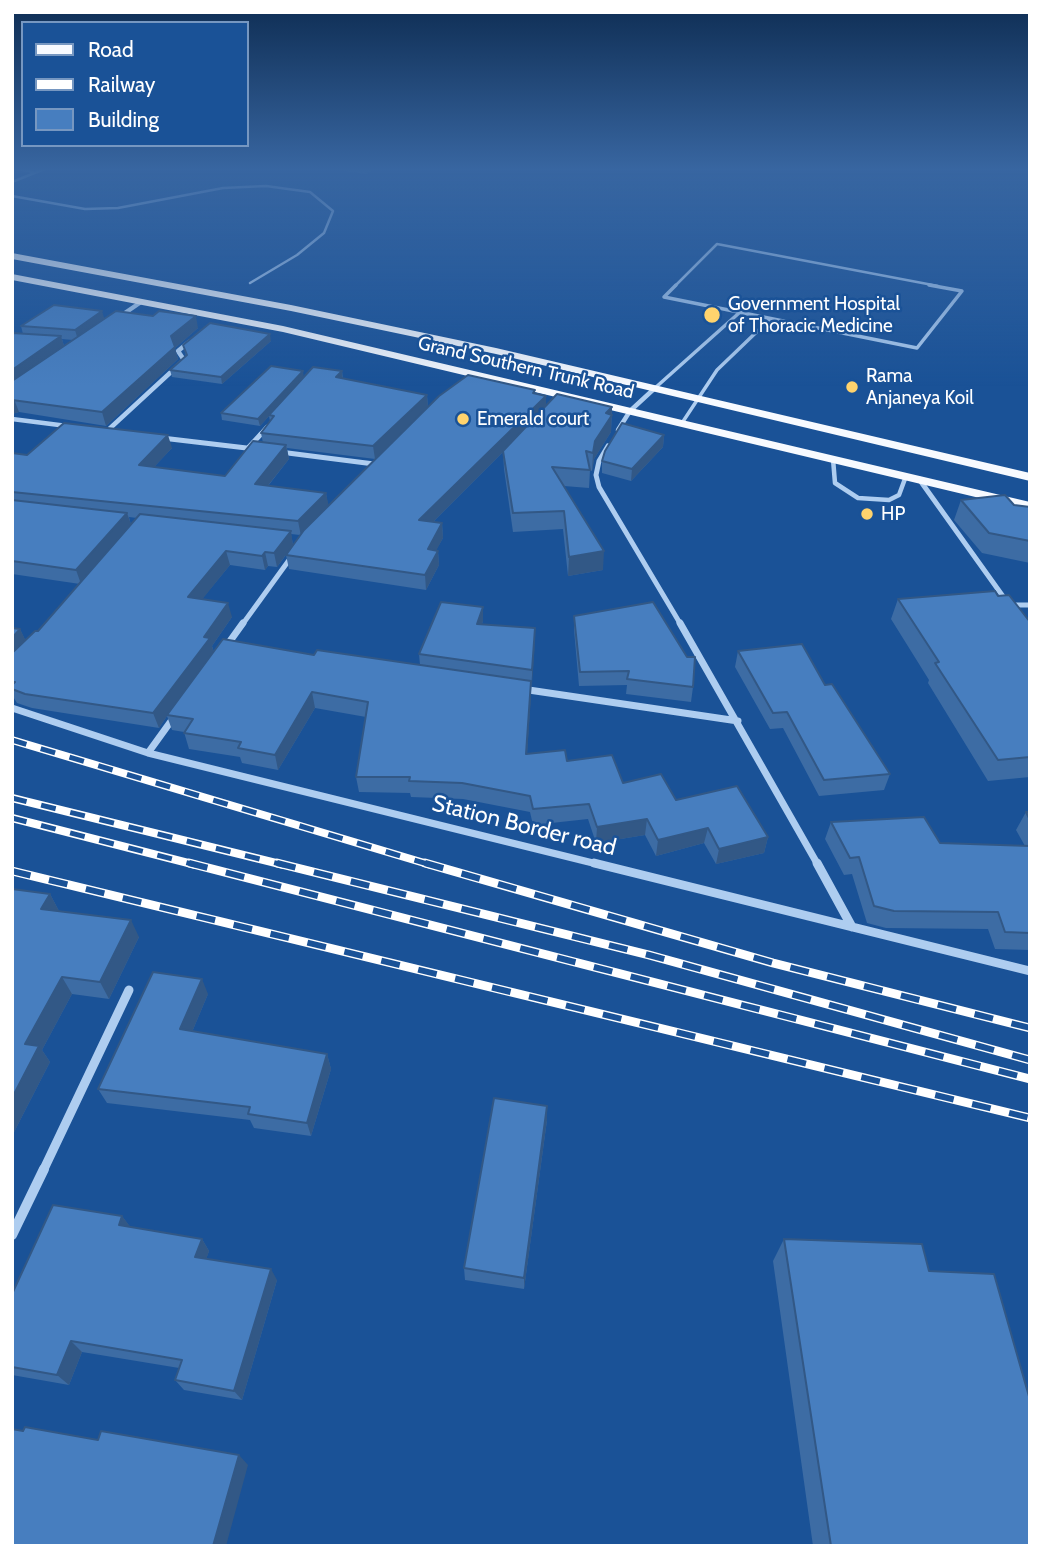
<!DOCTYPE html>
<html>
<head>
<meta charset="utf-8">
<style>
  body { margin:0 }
  #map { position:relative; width:1042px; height:1558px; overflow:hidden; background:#1a5297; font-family:Cabin,sans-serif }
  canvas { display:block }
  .frame { position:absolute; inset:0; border:14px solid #fff; pointer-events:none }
  .legend { position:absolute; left:21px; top:21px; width:228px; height:126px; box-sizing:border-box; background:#1a5297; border:2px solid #7697c1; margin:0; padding:9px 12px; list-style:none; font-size:21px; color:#fff }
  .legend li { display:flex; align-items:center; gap:14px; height:35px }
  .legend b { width:35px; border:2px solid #7697c1 }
</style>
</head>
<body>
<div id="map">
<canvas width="1042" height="1558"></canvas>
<div class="frame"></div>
<ul class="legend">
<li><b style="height:9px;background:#f7faff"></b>Road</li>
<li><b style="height:9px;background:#fff"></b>Railway</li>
<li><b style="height:19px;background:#477ebf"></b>Building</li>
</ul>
</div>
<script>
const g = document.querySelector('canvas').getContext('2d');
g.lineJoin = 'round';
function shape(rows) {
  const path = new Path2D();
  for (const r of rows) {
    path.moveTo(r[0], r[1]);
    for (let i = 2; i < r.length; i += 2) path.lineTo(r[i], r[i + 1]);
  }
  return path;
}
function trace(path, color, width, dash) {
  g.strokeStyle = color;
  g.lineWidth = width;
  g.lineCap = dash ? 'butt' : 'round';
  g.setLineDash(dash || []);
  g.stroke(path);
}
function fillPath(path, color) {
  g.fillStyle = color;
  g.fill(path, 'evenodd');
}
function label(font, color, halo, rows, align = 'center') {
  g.font = font + ' Cabin,sans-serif';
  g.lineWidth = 5;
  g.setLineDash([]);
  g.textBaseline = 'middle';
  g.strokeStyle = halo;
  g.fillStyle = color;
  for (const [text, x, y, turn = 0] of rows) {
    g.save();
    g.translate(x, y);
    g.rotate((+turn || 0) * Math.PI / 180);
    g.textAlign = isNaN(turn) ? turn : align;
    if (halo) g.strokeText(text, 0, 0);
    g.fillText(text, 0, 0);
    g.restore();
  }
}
trace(shape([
  [12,168,33,172],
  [12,182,47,168],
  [12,196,85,209,118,208,223,188,266,186,310,192,333,211,324,233,297,255,250,283],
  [675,286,717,244,938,286]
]), '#aecdf0', 2.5);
trace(shape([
  [676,285,664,297,917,348,962,291,929,285],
  [655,388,739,313],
  [682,423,717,370,769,320]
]), '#aecdf0', 3.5);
trace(shape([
  [833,459,835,483,858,498,889,500,899,495,906,476]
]), '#aecdf0', 4.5);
trace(shape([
  [119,317,141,302],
  [12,419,67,426],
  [618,430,630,411,655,388],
  [107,431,184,360,178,351,189,342],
  [260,435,267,427]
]), '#aecdf0', 4.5);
trace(shape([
  [162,438,255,449],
  [608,446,599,461,596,475,599,487,681,625],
  [249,447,261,434],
  [280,452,374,464],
  [919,479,1007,602],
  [1010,605,1030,605],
  [242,625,292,556]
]), '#aecdf0', 5);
trace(shape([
  [680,623,818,865],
  [225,648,243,623],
  [522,689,738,721],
  [12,708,148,753,601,865],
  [148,753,174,717]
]), '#aecdf0', 7);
trace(shape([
  [594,863,1030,971],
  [817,863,852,927],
  [43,1171,129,990]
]), '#aecdf0', 9);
trace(shape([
  [12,1235,44,1169]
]), '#aecdf0', 10);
fillPath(shape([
  [12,253,291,305,496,348,1030,473,1030,481,496,354,291,311,12,259,12,253],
  [12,274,283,326,1030,502,1030,510,283,332,12,280,12,274]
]), '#f7faff');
const railFar1 = shape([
  [12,740,431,865],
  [12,798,284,865],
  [12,818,196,865]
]);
const rail = shape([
  [189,863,1030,1079],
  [277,863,649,955,1030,1060],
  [425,863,773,963,1030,1028],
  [12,871,1030,1118]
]);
trace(railFar1, '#fff', 8);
trace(rail, '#fff', 9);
trace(railFar1, '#1a5297', 5, [15]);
trace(rail, '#1a5297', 6, [19]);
fillPath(shape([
  [325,168,376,168,366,174],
  [104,319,198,328,175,348,178,359,106,426,19,412,12,414,12,333,23,334,21,326],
  [62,339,73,340,64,346],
  [271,341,222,384,172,377,170,370,186,356,183,345],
  [342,371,343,379,427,395,428,407,535,393,546,406,612,407,611,432,594,459,592,471,590,470,589,488,564,486,603,570,568,576,563,529,513,532,504,469,503,452,433,522,442,523,443,538,436,550,438,551,439,565,426,590,289,569,286,555,277,567,268,566,265,570,230,565,202,599,232,617,212,646,214,652,314,655,420,665,419,654,483,607,483,621,482,624,535,628,527,754,567,761,623,783,676,800,768,837,764,853,716,864,704,843,656,856,645,835,596,843,588,819,533,825,530,812,463,799,411,797,410,793,359,792,356,777,366,717,315,708,278,770,242,763,240,757,189,749,184,732,172,730,167,716,159,728,32,708,17,703,12,695,12,628,20,629,25,640,38,631,80,584,12,574,12,453,27,455,172,448,154,467,225,476,263,443,261,433,270,421,269,416,260,426,222,420,221,413,304,377],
  [412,423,328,506,326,493,268,486,289,459,287,448,375,459],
  [129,517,137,518,131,525],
  [291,534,300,535,293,545],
  [664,435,663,447,631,481,602,473,602,461],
  [961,500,1030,507,1030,563,982,553,954,520],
  [998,596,1030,622,1030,777,988,781,928,683,929,680,891,619,898,599],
  [574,616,693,687,691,702,626,694,627,685,579,686,574,630],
  [738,651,825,685,890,774,884,790,819,796,783,728,770,729,735,667],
  [1026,812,1030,812,1030,950,995,949,988,929,886,928,867,923,852,874,844,875,825,839,831,822,940,843,1025,846,1016,830],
  [50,894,59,911,139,937,109,999,72,994,42,1050,50,1062,12,1136],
  [208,994,192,1032,327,1054,331,1069,311,1136,254,1128,250,1120,107,1103,98,1089],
  [547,1120,524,1289,465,1280,464,1268],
  [122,1216,130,1227,202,1239,209,1251,206,1259,277,1280,242,1400,184,1390,175,1380,179,1368,82,1352,69,1385,12,1375,12,1294],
  [784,1239,929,1271,1030,1546,813,1546,773,1261]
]), '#3d6ca4');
fillPath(shape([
  [365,168,376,168,366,174],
  [102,311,105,321,78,340,75,330],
  [196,316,198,328,175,348,178,359,106,426,102,412,171,336],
  [270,334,271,341,222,384,221,377],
  [61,336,65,349,12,386,12,370],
  [303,371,304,378,260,426,258,419],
  [342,371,343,383,336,377],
  [427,395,428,407,375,459,373,446],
  [546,396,546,409,420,535,419,520],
  [14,399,19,412,12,414,12,400],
  [612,407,611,432,594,459,592,471,593,453,595,441,606,413],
  [168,435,172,448,143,479,139,465],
  [664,435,663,447,631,481,632,469],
  [286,445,289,459,258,498,255,484],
  [326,493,329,507,301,536,298,521],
  [127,513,132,527,81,584,76,570],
  [442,523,443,538,429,564,428,549],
  [291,531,293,545,277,567,274,553],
  [226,551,230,565,192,612,188,597],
  [438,551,439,565,426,590,425,575],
  [604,551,603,570,568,576,569,557],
  [265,552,268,566,265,570,262,556],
  [228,603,232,617,212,646,214,653,167,715,167,716,159,728,153,713,204,637],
  [483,607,483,621,477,638,477,624],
  [535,628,535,642,532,685,532,670],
  [20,629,27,643,12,660,12,638],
  [531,681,531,697,526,770,526,754],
  [312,692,315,708,278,770,275,755],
  [647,819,645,835,596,843,597,827],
  [708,828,704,843,656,856,658,840],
  [768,837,764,853,716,864,719,849],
  [50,894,59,911,41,909],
  [131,920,139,937,109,999,100,982],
  [62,977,72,994,42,1050,50,1062,12,1136,12,1098,25,1044],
  [202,979,208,994,187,1044,180,1029],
  [327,1054,331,1069,311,1136,307,1123],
  [547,1106,547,1120,524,1289,524,1278],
  [122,1216,132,1229,119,1225],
  [202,1239,209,1251,203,1269,195,1257],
  [271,1269,277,1280,242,1400,234,1391],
  [71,1341,82,1352,69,1385,57,1375],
  [239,1455,248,1465,226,1546,213,1546]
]), '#325886');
const building = shape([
  [54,305,102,311,75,330,21,326,54,305],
  [116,311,153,316,159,311,196,316,171,336,175,347,102,412,12,400,12,381,116,311],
  [210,323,270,334,221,377,170,370,187,355,183,345,210,323],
  [12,333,61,336,12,370,12,333],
  [271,366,303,371,258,419,221,413,271,366],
  [313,367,342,371,336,377,427,395,373,446,261,433,274,416,269,415,313,367],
  [468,375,535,390,533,393,546,396,419,520,442,523,428,549,438,551,425,575,286,555,304,530,439,396,468,375],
  [557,394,612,407,606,413,612,415,595,441,593,453,586,451,590,470,552,467,604,551,569,557,564,511,513,513,503,451,557,394],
  [64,423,168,435,139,465,225,476,253,441,286,445,255,484,326,493,298,521,12,492,12,453,27,455,64,423],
  [622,423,664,435,632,469,602,461,605,451,622,423],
  [1005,495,1014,505,1030,507,1030,541,989,533,961,500,1005,495],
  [12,500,127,513,76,570,12,561,12,500],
  [140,514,291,531,274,553,265,552,262,556,226,551,188,597,228,603,204,637,210,638,153,713,25,694,12,689,12,685,15,682,12,682,12,653,35,631,38,631,140,514],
  [995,591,998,596,1009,595,1030,622,1030,757,998,760,935,663,939,662,898,599,995,591],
  [441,602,483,607,477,624,535,628,532,670,419,654,441,602],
  [653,602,687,657,695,657,693,687,627,679,629,671,580,672,574,616,653,602],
  [12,628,20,629,12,638,12,628],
  [223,639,314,655,317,650,531,681,526,754,565,750,567,761,612,755,623,783,661,774,676,800,737,786,768,837,719,849,708,828,658,840,647,819,597,827,589,804,533,809,530,796,462,783,409,781,410,777,356,777,368,702,312,692,275,755,238,748,241,742,184,733,193,719,167,715,223,639],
  [802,644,825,685,832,684,890,774,824,780,787,712,773,713,738,651,802,644],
  [1026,812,1030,812,1030,820,1026,812],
  [924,817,940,843,1030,846,1030,933,1005,932,998,912,894,911,874,906,859,857,850,858,831,822,924,817],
  [12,889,50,894,41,909,131,920,100,982,62,977,25,1044,39,1046,12,1098,12,889],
  [153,972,202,979,180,1029,327,1054,307,1123,248,1114,250,1107,98,1089,153,972],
  [494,1098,547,1106,524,1278,464,1268,494,1098],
  [53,1205,122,1216,119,1225,202,1239,195,1257,271,1269,234,1391,175,1380,182,1360,71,1341,57,1375,12,1367,12,1294,53,1205],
  [784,1239,922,1244,929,1271,994,1274,1030,1400,1030,1546,831,1546,784,1239],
  [25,1427,98,1440,101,1431,239,1455,213,1546,12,1546,12,1429,23,1431,25,1427]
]);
fillPath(building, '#477ebf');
trace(building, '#325886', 2);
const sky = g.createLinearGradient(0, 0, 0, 386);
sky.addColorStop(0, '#0e2d53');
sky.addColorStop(0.44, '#3866a1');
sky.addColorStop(1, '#3866a100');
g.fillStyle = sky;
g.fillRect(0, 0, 1042, 386);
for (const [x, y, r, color] of [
  [712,315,9,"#ffd36d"],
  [852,387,7,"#ffd36d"],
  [463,419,7,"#ffd36d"],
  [867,514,7,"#ffd36d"]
]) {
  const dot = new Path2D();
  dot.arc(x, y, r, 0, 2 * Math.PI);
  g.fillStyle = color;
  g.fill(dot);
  trace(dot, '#1a5297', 2.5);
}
label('19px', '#fff', '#1a5297', [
  ["Government Hospital",728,304],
  ["of Thoracic Medicine",728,326],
  ["Rama",866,376],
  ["Anjaneya Koil",866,398],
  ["Emerald court",477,419],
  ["HP",881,514]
], 'left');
label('19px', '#fff', '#1a5297', [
  ["Grand Southern Trunk Road",526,368,13]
]);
label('23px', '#fff', '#1a5297', [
  ["Station Border road",524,826,14]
]);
</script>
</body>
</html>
